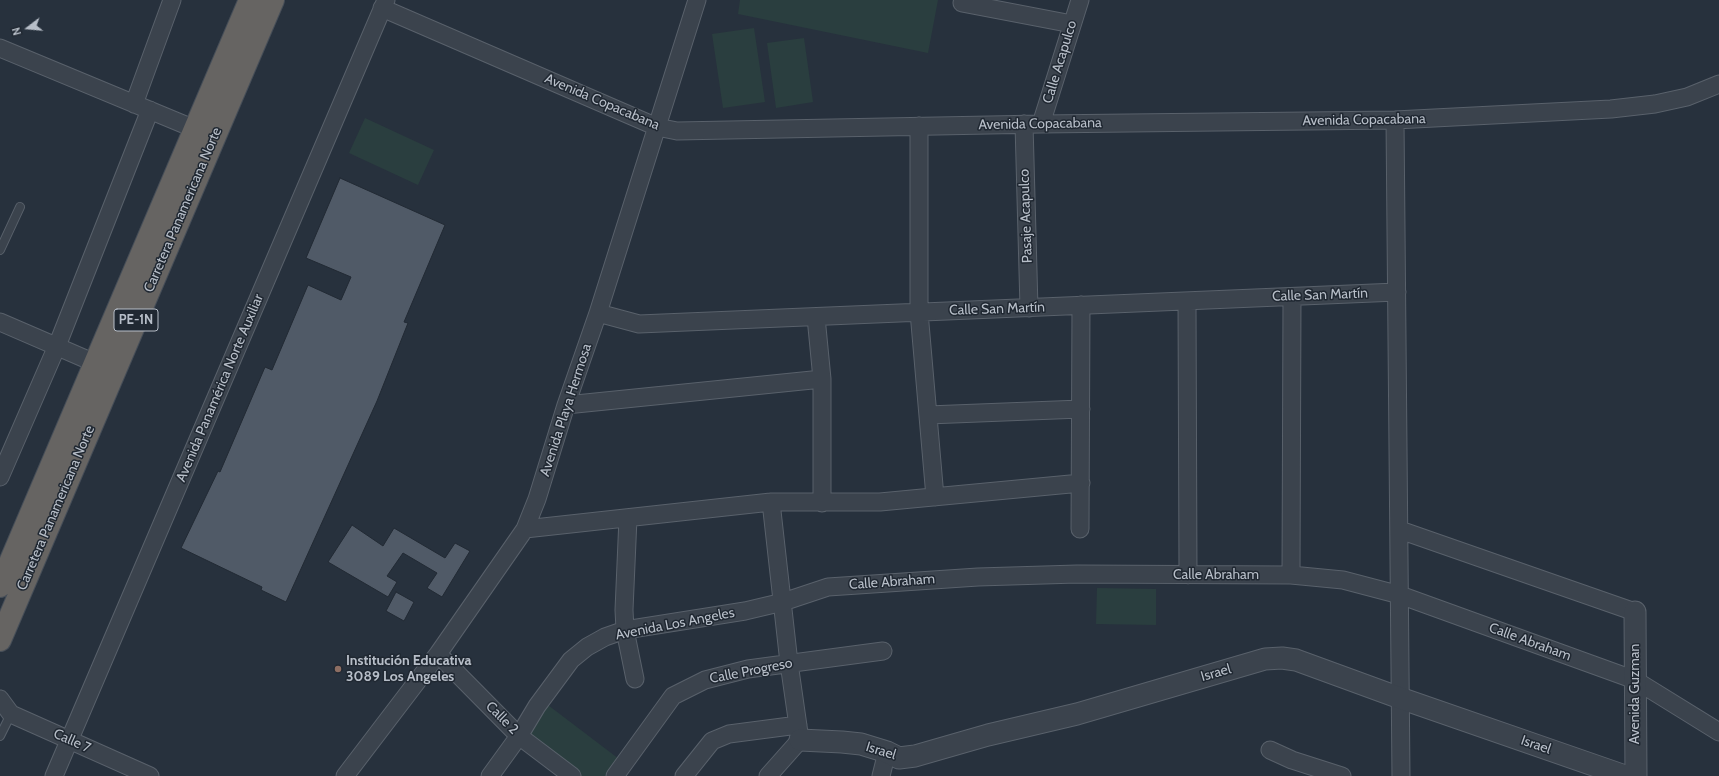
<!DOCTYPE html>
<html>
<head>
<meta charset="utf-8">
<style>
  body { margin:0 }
  #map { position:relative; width:1719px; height:776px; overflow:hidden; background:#27313d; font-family:Cabin,sans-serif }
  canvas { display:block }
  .north { position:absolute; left:8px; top:8px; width:40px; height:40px; -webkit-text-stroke:3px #202832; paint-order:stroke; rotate:254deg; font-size:11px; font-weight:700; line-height:16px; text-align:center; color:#b7bec8 }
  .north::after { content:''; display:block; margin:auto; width:14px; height:18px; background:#b7bec8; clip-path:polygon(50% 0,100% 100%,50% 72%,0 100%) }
</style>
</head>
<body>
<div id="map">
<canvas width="1719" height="776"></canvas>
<div class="north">N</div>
</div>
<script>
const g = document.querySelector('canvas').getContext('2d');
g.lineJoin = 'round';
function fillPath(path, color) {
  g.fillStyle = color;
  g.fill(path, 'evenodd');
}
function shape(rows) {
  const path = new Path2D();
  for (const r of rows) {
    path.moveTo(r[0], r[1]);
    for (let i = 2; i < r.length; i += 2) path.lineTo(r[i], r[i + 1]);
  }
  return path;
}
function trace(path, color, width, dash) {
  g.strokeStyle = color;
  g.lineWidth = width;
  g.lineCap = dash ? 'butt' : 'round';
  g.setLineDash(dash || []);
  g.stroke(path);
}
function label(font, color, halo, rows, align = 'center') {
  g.font = font + ' Cabin,sans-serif';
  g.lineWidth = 3;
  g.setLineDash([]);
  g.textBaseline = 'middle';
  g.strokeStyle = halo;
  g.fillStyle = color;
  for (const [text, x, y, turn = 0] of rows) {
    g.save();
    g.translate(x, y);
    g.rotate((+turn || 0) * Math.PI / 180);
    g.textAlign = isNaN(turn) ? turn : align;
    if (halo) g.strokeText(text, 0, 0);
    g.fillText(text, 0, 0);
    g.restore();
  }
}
fillPath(shape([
  [740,0,938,0,928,53,738,14],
  [754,28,765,102,723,108,712,34],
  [804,38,813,102,776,108,767,43],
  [365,118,434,150,418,185,349,153],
  [1097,588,1156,589,1156,625,1096,624],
  [544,702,619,759,606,776,581,776,529,736]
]), '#2a3e3f');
const building = shape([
  [340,178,445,225,404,322,408,323,377,401,286,602,261,590,262,587,181,548,218,471,220,472,265,367,272,370,308,285,341,300,351,277,306,258,340,178],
  [352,525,383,546,394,528,445,558,455,543,470,551,442,597,427,588,437,573,403,553,387,576,397,582,388,597,328,562,352,525],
  [396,592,414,602,404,621,386,611,396,592]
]);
fillPath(building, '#505a67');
trace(building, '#222a34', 1);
const service = shape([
  [0,250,20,207],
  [0,736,11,714]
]);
const minor = shape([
  [962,3,1072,24],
  [382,8,657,127,677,131,1041,124,1395,120,1611,109,1655,104,1687,97,1719,84],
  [0,48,195,129],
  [134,104,172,0],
  [1395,120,1401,776],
  [1024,124,1029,308],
  [1041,124,1080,0],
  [919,126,919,312,935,497],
  [1187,301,1188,575],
  [598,313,639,324,1397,292],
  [816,317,822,379,822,503],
  [0,322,95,363],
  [566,405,822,379],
  [928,415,1081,409],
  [0,477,57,346,150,110],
  [628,518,624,610,625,630,635,679],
  [525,529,771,502,880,502,1081,483],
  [1080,529,1081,305],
  [1400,530,1635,612],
  [1291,575,1292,297],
  [438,654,519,736,572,776],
  [0,699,11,714,150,776],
  [1270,750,1292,760,1342,776],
  [54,776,386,0],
  [345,776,438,654,525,529,537,499,566,405,598,313,697,0],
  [490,776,519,736,537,706,571,660,587,647,605,637,625,630,745,611,783,602,828,587,978,577,1077,574,1291,575,1343,580,1400,595,1635,680,1719,732],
  [615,776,673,696,705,680,748,669,883,651],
  [684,776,712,741,729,734,798,725],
  [768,776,800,740,789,663,771,502],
  [881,776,887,752]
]);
const tertiary = shape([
  [1635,612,1636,776],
  [800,740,842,742,861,744,887,752,899,758,915,756,988,735,1077,714,1265,659,1282,658,1296,660,1400,698,1625,776]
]);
const trunk = shape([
  [0,586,250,0],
  [0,640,273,0]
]);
trace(service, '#59616b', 10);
trace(minor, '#59616b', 19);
trace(tertiary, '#59616b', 23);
trace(trunk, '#464e58', 24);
trace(service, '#3b434d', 8);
trace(minor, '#3b434d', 17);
trace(tertiary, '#3b434d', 21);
trace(trunk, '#666462', 22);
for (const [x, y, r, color] of [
  [338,669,4,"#8d6e63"]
]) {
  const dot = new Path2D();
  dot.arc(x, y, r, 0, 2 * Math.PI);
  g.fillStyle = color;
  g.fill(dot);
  trace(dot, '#202832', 1.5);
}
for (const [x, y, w] of [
  [136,320,44]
]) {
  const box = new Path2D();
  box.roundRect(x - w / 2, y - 11, w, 22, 3);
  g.fillStyle = '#202832';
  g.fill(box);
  trace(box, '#b7bec8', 1);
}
label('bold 13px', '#b7bec8', null, [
  ["PE-1N",136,320]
]);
label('14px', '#b7bec8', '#202832', [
  ["Calle Acapulco",1060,62,-73],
  ["Avenida Copacabana",602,102,23],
  ["Avenida Copacabana",1364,120,-1],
  ["Avenida Copacabana",1040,124,-1],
  ["Carretera Panamericana Norte",183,210,-67],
  ["Pasaje Acapulco",1026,216,-92],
  ["Calle San Martín",1320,295,-2],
  ["Calle San Martín",997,309,-2],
  ["Avenida Panamérica Norte Auxiliar",220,388,-67],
  ["Avenida Playa Hermosa",566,410,-72],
  ["Carretera Panamericana Norte",56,508,-67],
  ["Calle Abraham",1216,575],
  ["Calle Abraham",892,582,-4],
  ["Avenida Los Angeles",675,624,-11],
  ["Calle Abraham",1530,642,20],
  ["Calle Progreso",751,671,-11],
  ["Israel",1216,673,-16],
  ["Avenida Guzman",1635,694,-90],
  ["Calle 2",502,718,45],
  ["Calle 7",72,741,24],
  ["Israel",1536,745,19],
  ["Israel",881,751,17]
]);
label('bold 14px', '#b7bec8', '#202832', [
  ["Institución Educativa",346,661],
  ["3089 Los Angeles",346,677]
], 'left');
</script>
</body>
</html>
